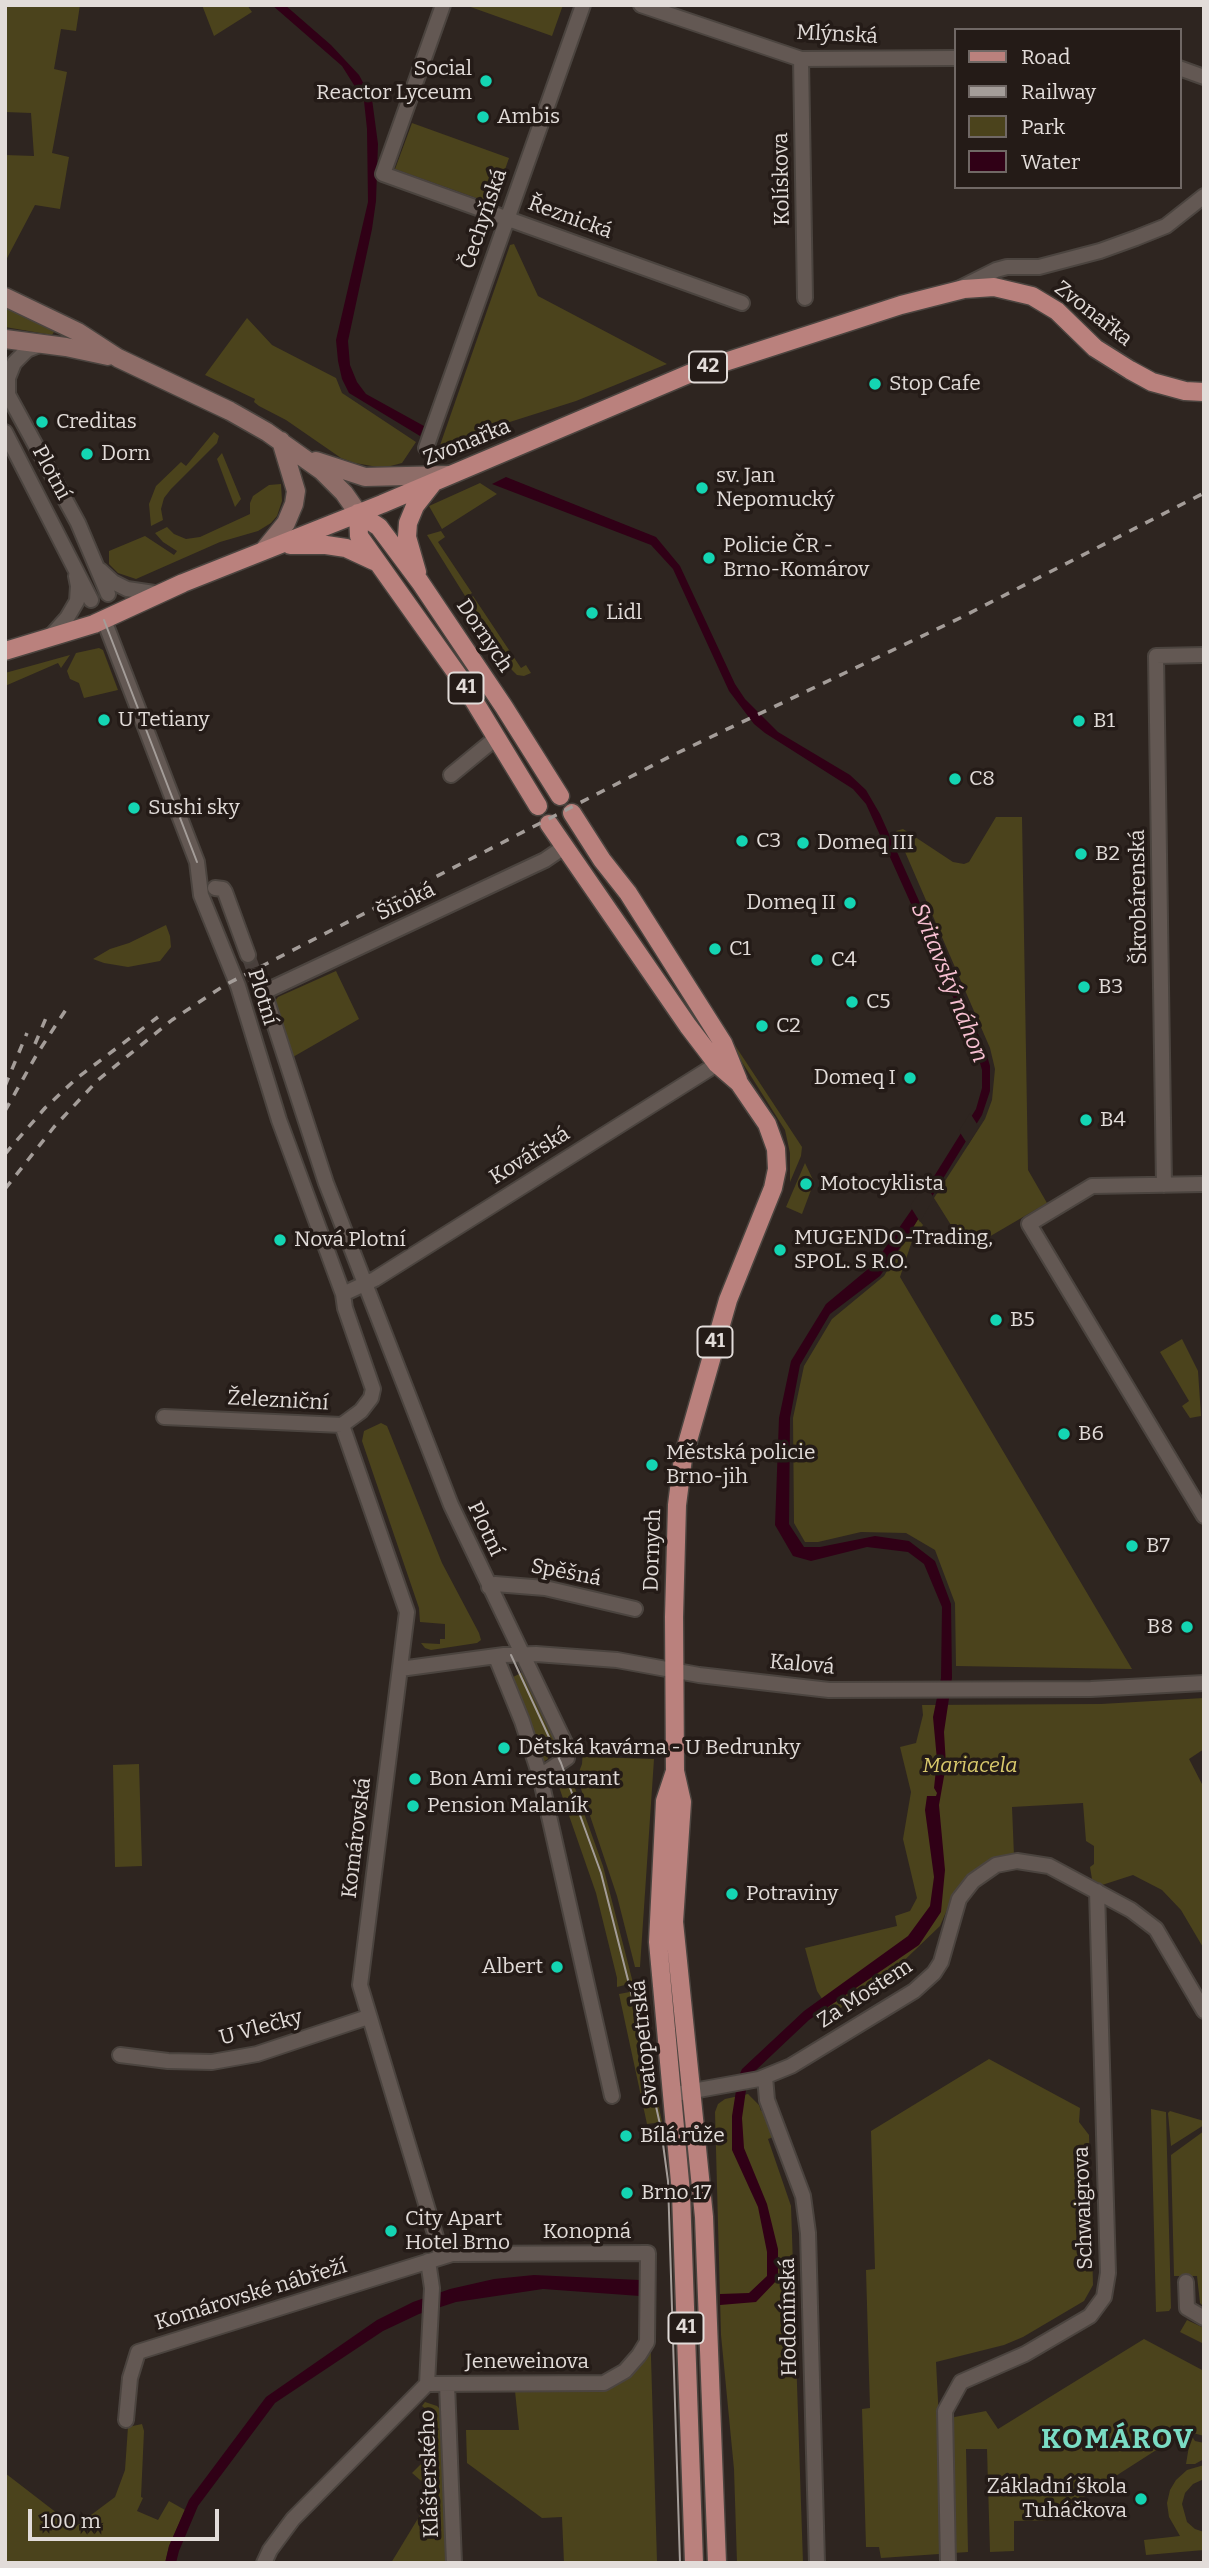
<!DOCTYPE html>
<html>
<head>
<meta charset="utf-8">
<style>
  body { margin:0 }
  #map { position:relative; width:1209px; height:2568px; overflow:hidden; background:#2e2520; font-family:Bitter,serif }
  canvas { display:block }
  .frame { position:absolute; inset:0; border:7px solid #e2dcd9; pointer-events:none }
  .legend { position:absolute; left:954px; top:28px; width:228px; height:161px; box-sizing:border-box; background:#241b17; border:2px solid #706865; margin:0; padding:9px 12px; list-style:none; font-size:21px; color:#e2dcd9 }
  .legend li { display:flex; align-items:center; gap:14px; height:35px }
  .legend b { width:35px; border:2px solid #706865 }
  .scale { position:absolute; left:28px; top:2509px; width:191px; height:32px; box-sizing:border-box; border:4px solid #e2dcd9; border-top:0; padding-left:9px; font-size:21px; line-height:24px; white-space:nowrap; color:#e2dcd9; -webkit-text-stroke:5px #241b17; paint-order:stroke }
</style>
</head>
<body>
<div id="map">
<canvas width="1209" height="2568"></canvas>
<div class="frame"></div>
<ul class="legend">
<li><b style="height:9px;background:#ba817d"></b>Road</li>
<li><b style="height:9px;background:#a49d99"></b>Railway</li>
<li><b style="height:19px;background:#4b431c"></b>Park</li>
<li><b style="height:19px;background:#300016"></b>Water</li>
</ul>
<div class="scale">100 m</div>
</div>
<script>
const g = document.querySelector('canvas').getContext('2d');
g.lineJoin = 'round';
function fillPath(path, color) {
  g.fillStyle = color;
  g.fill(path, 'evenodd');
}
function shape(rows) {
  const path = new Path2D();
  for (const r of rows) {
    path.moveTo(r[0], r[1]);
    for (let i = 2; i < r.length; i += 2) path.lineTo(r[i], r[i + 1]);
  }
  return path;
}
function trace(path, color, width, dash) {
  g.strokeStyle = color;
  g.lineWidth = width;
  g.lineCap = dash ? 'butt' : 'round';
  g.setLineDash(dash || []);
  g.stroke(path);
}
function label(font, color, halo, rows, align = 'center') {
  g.font = font + ' Bitter,serif';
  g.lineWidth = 7;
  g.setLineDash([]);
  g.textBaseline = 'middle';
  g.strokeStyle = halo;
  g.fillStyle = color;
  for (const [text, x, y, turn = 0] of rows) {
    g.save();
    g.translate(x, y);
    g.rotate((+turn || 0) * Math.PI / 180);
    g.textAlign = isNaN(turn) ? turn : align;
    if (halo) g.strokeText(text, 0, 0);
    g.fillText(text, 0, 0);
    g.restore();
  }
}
fillPath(shape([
  [6,5,80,5,76,31,61,29,54,69,67,72,52,153,69,157,60,209,35,205,5,262,5,155,34,156,31,113,5,112],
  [202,5,247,5,252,12,214,36],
  [465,5,563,5,552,36],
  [412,123,509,158,493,204,395,169],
  [514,244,538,296,667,364,576,401,494,427,438,451,510,245],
  [5,307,54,330,54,332,52,335,5,327],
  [247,318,272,345,336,378,342,393,416,442,402,463,383,468,355,463,341,458,286,420,259,406,254,402,255,399,205,375],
  [214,432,219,436,217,443,171,489,164,498,161,509,163,520,151,526,149,504,156,486,181,462,186,466],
  [222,453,241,499,235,507,217,459],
  [480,483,497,494,442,529,429,506],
  [281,484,282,501,277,516,271,523,258,531,220,542,136,579,118,573,109,564,109,551,145,536,174,555,177,551,163,542,155,533,167,527,174,534,186,539,200,537,250,514,250,503,253,496,269,485],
  [441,531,445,537,438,542,472,593,468,596,465,596,427,535],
  [473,596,521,668,526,665,531,673,524,676,517,675,512,670,468,601],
  [99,648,103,650,118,690,84,698,79,683,70,679,67,671,76,653],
  [70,655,61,668,58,663,5,686,5,673],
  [996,817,1022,817,1028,1170,1047,1203,982,1241,971,1242,956,1233,934,1198,985,1119,992,1100,995,1069,990,1048,896,831,903,829,953,862,964,864,969,862],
  [166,925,170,936,171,947,160,961,128,967,104,963,93,959,110,949,129,943],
  [336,971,359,1019,293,1057,274,1002,278,997],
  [716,1021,719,1021,802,1147,801,1156,790,1182,790,1153,785,1130],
  [805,1163,814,1182,802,1214,786,1207],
  [918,1219,923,1225,912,1241,900,1277,1132,1669,956,1666,955,1603,935,1550,906,1533,861,1532,818,1542,805,1542,794,1523,793,1418,804,1366,832,1319,884,1276],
  [1182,1339,1198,1371,1201,1416,1190,1418,1182,1406,1189,1401,1160,1352],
  [381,1423,387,1426,442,1563,479,1633,481,1640,477,1643,431,1650,425,1648,421,1643,440,1644,440,1639,445,1639,445,1624,420,1622,419,1608,362,1441,364,1431],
  [523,1672,562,1747,561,1752,558,1748,547,1754,548,1759,540,1764,511,1678],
  [1204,1698,1204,1749,1189,1759,1204,1788,1204,1949,1181,1910,1162,1890,1133,1875,1102,1885,1092,1879,1090,1867,1094,1864,1094,1846,1086,1841,1083,1803,1012,1807,1014,1856,992,1861,973,1872,955,1891,940,1926,890,1974,832,2014,817,1991,805,1948,897,1926,895,1916,910,1911,917,1898,903,1839,911,1792,900,1747,916,1743,923,1715,922,1705,1101,1704],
  [583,1749,594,1757,654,1759,640,1967,635,1967,617,1896,577,1777,582,1764],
  [139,1764,142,1866,115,1867,113,1765],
  [571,1777,603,1866,633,1983,617,1987,617,1978,596,1893,558,1784],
  [635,1991,662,2122,647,2124,619,1994],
  [989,2059,1080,2108,1079,2122,1089,2135,1093,2285,1084,2301,1023,2337,1004,2345,936,2362,939,2420,986,2411,998,2429,1144,2339,1204,2371,1204,2436,1186,2431,1072,2504,1065,2520,1014,2521,1014,2551,990,2552,987,2449,966,2449,968,2552,881,2558,879,2547,866,2547,862,2409,870,2408,866,2270,875,2269,871,2131],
  [748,2094,759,2105,761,2111,763,2111,773,2137,768,2139,791,2206,803,2563,737,2563,734,2469,721,2335,715,2112,718,2104,725,2099],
  [1151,2109,1166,2112,1171,2308,1169,2311,1156,2312],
  [1170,2111,1204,2121,1204,2125,1171,2146,1168,2113],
  [1204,2131,1204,2307,1200,2303,1197,2276,1174,2276,1171,2155],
  [1187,2320,1204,2328,1204,2344,1180,2332],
  [650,2323,657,2562,564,2563,562,2517,542,2518,467,2463,466,2430,519,2430,515,2391,600,2391,630,2363],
  [425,2402,437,2406,444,2413,448,2562,391,2563,434,2492,412,2473,429,2456,427,2454,438,2439,434,2435,439,2429,432,2423,436,2417,422,2406],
  [142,2424,144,2431,141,2497,143,2498,137,2511,158,2520,169,2501,185,2510,169,2546,165,2563,5,2563,5,2473,75,2527,115,2497,125,2470,128,2427],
  [1191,2435,1195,2441,1204,2443,1204,2459,1195,2464,1186,2464,1189,2446,1184,2440],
  [1204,2465,1204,2479,1193,2484,1185,2493,1182,2504,1187,2522,1195,2529,1204,2532,1204,2550,1146,2555,1144,2540,1180,2536,1169,2517,1167,2503,1170,2490,1176,2480,1187,2470]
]), '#4b431c');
fillPath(shape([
  [272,5,285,5,331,45,359,75,372,99,378,144,376,201,372,229,348,341,350,365,357,382,366,394,424,426,420,436,349,393,342,379,338,361,336,340,368,202,367,129,364,101,342,66],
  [506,477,656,537,680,566,735,684,745,699,778,732,850,775,866,790,880,814,946,961,986,1052,990,1066,990,1091,982,1115,906,1239,880,1276,830,1314,800,1365,790,1418,789,1524,804,1547,820,1547,875,1536,909,1541,935,1561,951,1604,952,1678,944,1732,946,1765,939,1805,945,1870,941,1912,919,1945,809,2020,755,2071,746,2090,742,2118,744,2148,767,2204,778,2249,778,2279,756,2302,720,2305,720,2294,749,2293,767,2276,767,2252,758,2207,732,2150,732,2116,738,2078,742,2069,804,2011,908,1936,930,1906,934,1877,925,1810,927,1796,936,1796,937,1793,934,1788,937,1760,933,1717,941,1678,942,1607,924,1564,908,1552,867,1547,811,1561,793,1556,775,1525,779,1418,791,1361,826,1304,874,1264,928,1186,976,1109,982,1088,982,1070,975,1046,866,804,853,789,765,733,754,724,729,691,673,569,651,545,492,484],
  [534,2275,640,2280,640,2296,543,2289,456,2302,419,2314,383,2331,275,2403,198,2506,179,2551,176,2563,165,2563,169,2546,189,2500,266,2397,377,2320,413,2302,450,2289,494,2279]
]), '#300016');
fillPath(shape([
  [970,1113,979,1127,968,1145,959,1131],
  [925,1184,934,1198,920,1222,910,1206]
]), '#2e2520');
trace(shape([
  [248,955,256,977]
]), '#49403c', 14, [14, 7]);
const street = shape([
  [443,5,383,174,742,303],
  [641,5,801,59,955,58],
  [801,59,805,298],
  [1179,68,1204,77],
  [958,289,996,270,1007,267,1039,267,1100,251,1136,238,1166,226,1204,196],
  [5,389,78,523,108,594],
  [8,394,8,378,14,363,27,350,42,344],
  [5,432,91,600],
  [426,448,583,5],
  [100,570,113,582,127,589,161,594],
  [104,620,197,862,201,895,238,986,279,1120,343,1294,345,1308,373,1389,371,1398,361,1411,342,1425,164,1417],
  [50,637,67,618,77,601,78,586,76,576],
  [451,775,496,738],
  [215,888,223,889,225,892,248,955],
  [256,977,264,992,326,1183,451,1505,566,1745,567,1758,540,1776],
  [264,992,545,860,564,847],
  [1204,1184,1092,1186,1029,1224,1204,1516],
  [1164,1185,1156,656,1204,655],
  [343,1294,375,1279,717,1064],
  [342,1425,407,1612,360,1985,442,2257],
  [489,1587,495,1584,545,1588,635,1609],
  [496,1657,522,1721,540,1776,612,2096],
  [400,1669,504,1655,536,1654,617,1660,699,1675,829,1690,1091,1689,1204,1683],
  [120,2055,168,2061,212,2062,257,2054,368,2017],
  [765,2077,767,2100,803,2196,808,2233,817,2563],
  [682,2093,759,2079,791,2066,914,1991,934,1973,941,1962,959,1899,973,1881,996,1865,1017,1861,1049,1866,1131,1910,1156,1929,1204,2011],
  [1186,2282,1187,2308,1204,2318],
  [447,2384,454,2563],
  [126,2420,130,2378,138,2352,452,2254,648,2253,647,2342,639,2355,625,2371,604,2383,427,2384],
  [264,2563,270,2550,293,2519,427,2384,432,2288,428,2261],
  [948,2563,945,2411,961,2382,1025,2354,1090,2316,1104,2297,1108,2273,1097,1891]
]);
const secondary = shape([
  [5,297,78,332,118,358,230,411,267,432,322,471,344,493,358,513],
  [5,339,66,347,108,356],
  [316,461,365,477,448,475],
  [265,549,286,523,294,504,296,491,281,441]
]);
const primary = shape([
  [358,513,379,527,420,582,504,707,560,796],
  [358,513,359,536,462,681,538,806],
  [290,545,326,545,346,548,374,561],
  [417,572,407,537,408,523,415,506,433,483],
  [5,651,94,624,183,583,382,504,691,373,901,305,964,289,994,287,1032,296,1057,311,1095,348,1130,370,1152,382,1185,391,1204,392],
  [572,813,602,860,628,893,723,1043,738,1080],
  [549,824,688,1026,717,1064,739,1083,767,1124,776,1149,777,1169,773,1188,728,1300,683,1458,677,1505,674,1617,675,1771,682,1802,674,1922,704,2217,717,2563],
  [675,1771,665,1801,658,1942,681,2193,694,2563]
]);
trace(street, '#4b443f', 18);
trace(secondary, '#4b443f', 21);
trace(primary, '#4b443f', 21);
trace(street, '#635853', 14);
trace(secondary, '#8e6d68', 18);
trace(primary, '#ba817d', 18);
trace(shape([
  [104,620,197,862],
  [511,1655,561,1763,601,1873,630,1988,661,2129,668,2181,680,2563]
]), '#a49d99', 2);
trace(shape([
  [35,1044,46,1018],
  [5,1086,27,1033],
  [5,1111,37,1054,67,1008],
  [5,1154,45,1108,77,1078,158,1017],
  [5,1189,54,1127,98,1080,172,1020,225,985,671,756,960,618,1204,493]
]), '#a49d99', 3.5, [9, 9]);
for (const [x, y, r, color] of [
  [486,81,7,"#14d5b3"],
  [483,117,7,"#14d5b3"],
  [875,384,7,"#14d5b3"],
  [42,422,7,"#14d5b3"],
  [87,454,7,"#14d5b3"],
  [702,488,7,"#14d5b3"],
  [709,558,7,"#14d5b3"],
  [592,613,7,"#14d5b3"],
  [104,720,7,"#14d5b3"],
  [1079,721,7,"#14d5b3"],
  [955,779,7,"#14d5b3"],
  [134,808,7,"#14d5b3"],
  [742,841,7,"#14d5b3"],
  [803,843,7,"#14d5b3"],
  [1081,854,7,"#14d5b3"],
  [850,903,7,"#14d5b3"],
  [715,949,7,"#14d5b3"],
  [817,960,7,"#14d5b3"],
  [1084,987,7,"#14d5b3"],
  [852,1002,7,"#14d5b3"],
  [762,1026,7,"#14d5b3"],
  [910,1078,7,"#14d5b3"],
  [1086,1120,7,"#14d5b3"],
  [806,1184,7,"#14d5b3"],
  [280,1240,7,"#14d5b3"],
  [780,1250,7,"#14d5b3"],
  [996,1320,7,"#14d5b3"],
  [1064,1434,7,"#14d5b3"],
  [652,1465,7,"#14d5b3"],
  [1132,1546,7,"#14d5b3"],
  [1187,1627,7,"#14d5b3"],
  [504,1748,7,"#14d5b3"],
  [415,1779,7,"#14d5b3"],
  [413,1806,7,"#14d5b3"],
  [732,1894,7,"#14d5b3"],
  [557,1967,7,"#14d5b3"],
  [626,2136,7,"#14d5b3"],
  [627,2193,7,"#14d5b3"],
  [391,2231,7,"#14d5b3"],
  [1141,2499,7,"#14d5b3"]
]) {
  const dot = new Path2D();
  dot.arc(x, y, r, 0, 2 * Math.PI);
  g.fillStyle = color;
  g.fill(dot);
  trace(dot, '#241b17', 2.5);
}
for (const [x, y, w] of [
  [708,367,38],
  [466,688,35],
  [715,1342,35],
  [686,2328,35]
]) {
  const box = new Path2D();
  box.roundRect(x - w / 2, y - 15.5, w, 31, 5);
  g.fillStyle = '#241b17';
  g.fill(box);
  trace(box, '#e2dcd9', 2);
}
label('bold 19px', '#e2dcd9', null, [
  ["42",708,367],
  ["41",466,688],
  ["41",715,1342],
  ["41",686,2328]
]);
label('21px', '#e2dcd9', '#241b17', [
  ["Mlýnská",837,35,3],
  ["Kolískova",782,179,-91],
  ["Řeznická",570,218,20],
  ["Čechyňská",484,219,-71],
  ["Zvonařka",1093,314,38],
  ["Zvonařka",467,443,-22],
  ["Plotní",51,473,62],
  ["Dornych",484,636,56],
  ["Škrobárenská",1139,897,-91],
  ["Široká",406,902,-25],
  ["Plotní",262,997,73],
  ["Kovářská",530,1156,-32],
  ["Železniční",278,1401,3],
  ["Plotní",485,1529,65],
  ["Dornych",653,1550,-88],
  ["Spěšná",566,1573,11],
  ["Kalová",802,1665,5],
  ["Komárovská",357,1838,-83],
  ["Za Mostem",865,1994,-33],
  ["U Vlečky",261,2028,-15],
  ["Svatopetrská",645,2043,-96],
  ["Schwaigrova",1084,2208,-92],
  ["Konopná",587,2232],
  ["Komárovské nábřeží",251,2295,-17],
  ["Hodonínská",789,2317,-91],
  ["Jeneweinova",527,2362],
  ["Klášterského",430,2474,-92]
]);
label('21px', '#e2dcd9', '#241b17', [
  ["Social",472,69,"right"],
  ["Reactor Lyceum",472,93,"right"],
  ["Ambis",497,117],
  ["Stop Cafe",889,384],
  ["Creditas",56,422],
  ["Dorn",101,454],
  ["sv. Jan",716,476],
  ["Nepomucký",716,500],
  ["Policie ČR -",723,546],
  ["Brno-Komárov",723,570],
  ["Lidl",606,613],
  ["U Tetiany",118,720],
  ["B1",1093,721],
  ["C8",969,779],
  ["Sushi sky",148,808],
  ["C3",756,841],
  ["Domeq III",817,843],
  ["B2",1095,854],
  ["Domeq II",836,903,"right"],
  ["C1",729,949],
  ["C4",831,960],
  ["B3",1098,987],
  ["C5",866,1002],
  ["C2",776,1026],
  ["Domeq I",896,1078,"right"],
  ["B4",1100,1120],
  ["Motocyklista",820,1184],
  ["MUGENDO-Trading,",794,1238],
  ["SPOL. S R.O.",794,1262],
  ["Nová Plotní",294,1240],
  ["B5",1010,1320],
  ["B6",1078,1434],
  ["Městská policie",666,1453],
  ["Brno-jih",666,1477],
  ["B7",1146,1546],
  ["B8",1173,1627,"right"],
  ["Dětská kavárna - U Bedrunky",518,1748],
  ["Bon Ami restaurant",429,1779],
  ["Pension Malaník",427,1806],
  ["Potraviny",746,1894],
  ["Albert",543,1967,"right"],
  ["Bílá růže",640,2136],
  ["Brno 17",641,2193],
  ["City Apart",405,2219],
  ["Hotel Brno",405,2243],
  ["Základní škola",1127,2487,"right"],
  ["Tuháčkova",1127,2511,"right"]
], 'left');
label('italic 21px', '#d9c96c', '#241b17', [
  ["Mariacela",970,1766]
]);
label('italic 23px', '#f8c0d2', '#241b17', [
  ["Svitavský náhon",949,983,68]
]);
g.letterSpacing = '2px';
label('bold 28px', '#7adcc4', '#241b17', [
  ["KOMÁROV",1118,2440]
]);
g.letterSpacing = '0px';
</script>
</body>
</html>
